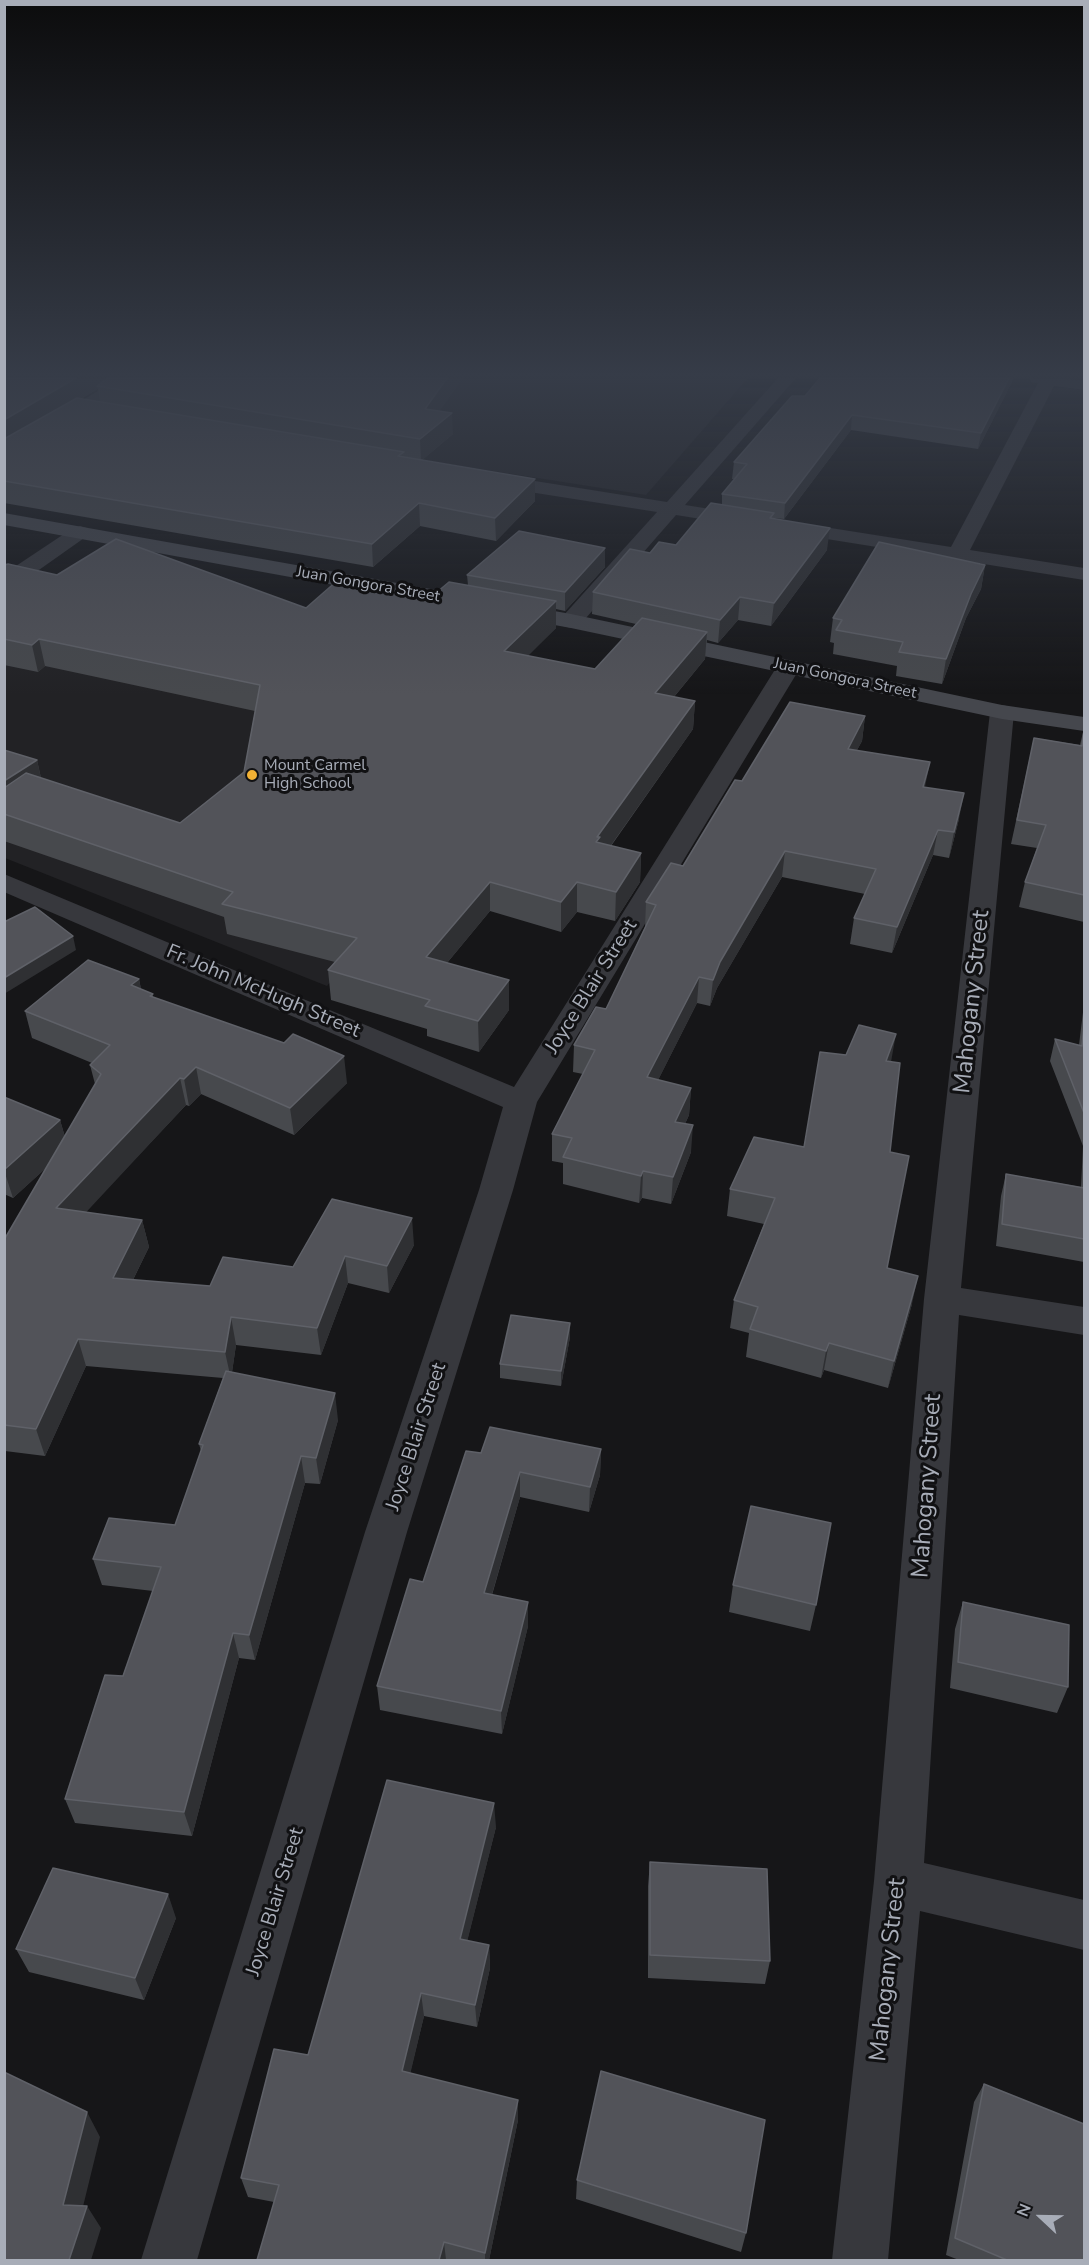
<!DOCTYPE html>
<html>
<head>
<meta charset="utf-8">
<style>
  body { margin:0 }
  #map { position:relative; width:1089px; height:2265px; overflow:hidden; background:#161618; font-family:"Nunito Sans",sans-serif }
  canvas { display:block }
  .frame { position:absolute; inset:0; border:6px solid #a8adb8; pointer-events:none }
  .north { position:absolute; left:1011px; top:2187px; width:60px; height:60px; -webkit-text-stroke:4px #111113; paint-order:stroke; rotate:292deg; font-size:16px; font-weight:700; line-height:24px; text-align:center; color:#a8adb8 }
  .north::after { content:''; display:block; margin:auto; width:21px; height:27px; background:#a8adb8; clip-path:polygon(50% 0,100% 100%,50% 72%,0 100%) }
</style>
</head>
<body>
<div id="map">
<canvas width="1089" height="2265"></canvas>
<div class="frame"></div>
<div class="north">N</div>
</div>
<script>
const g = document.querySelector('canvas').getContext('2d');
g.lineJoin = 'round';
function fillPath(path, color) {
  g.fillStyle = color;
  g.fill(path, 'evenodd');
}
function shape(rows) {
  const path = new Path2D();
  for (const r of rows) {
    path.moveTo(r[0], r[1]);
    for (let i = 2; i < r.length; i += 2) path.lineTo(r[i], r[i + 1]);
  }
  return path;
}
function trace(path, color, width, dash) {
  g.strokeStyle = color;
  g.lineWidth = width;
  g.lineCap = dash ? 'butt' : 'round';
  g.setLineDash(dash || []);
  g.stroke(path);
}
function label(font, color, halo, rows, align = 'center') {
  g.font = font + ' "Nunito Sans",sans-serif';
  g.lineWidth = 6;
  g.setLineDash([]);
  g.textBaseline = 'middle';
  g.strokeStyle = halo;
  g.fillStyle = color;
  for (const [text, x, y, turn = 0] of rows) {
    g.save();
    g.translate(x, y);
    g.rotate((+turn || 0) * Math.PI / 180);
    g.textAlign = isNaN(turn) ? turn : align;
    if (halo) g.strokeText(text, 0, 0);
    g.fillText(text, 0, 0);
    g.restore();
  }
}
fillPath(shape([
  [148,378,748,378,646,495,110,411],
  [4,600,566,693,327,986,5,858]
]), '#222225');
fillPath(shape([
  [119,378,140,378,11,460,4,462,4,448,119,378],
  [778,378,796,378,685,505,951,547,1038,383,1031,382,1029,378,1084,380,1084,390,1054,386,970,550,1084,568,1084,580,676,515,579,626,571,628,563,626,560,621,563,616,657,512,491,486,484,484,481,480,484,476,491,474,667,502,778,378],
  [80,526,87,528,90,532,87,536,12,589,4,590,4,574,73,528,80,526],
  [788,661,796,663,800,668,537,1102,513,1190,407,1532,197,2260,141,2260,365,1532,479,1190,503,1107,4,892,4,874,514,1087,776,668,780,663,788,661],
  [1002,705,1011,707,1014,712,961,1288,1084,1307,1084,1335,959,1315,924,1863,1084,1900,1084,1950,920,1911,888,2260,832,2260,874,1881,924,1299,990,712,993,707,1002,705]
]), '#37383d');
fillPath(shape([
  [4,513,571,614,1002,705,1084,717,1084,731,1002,719,571,628,4,525,4,513]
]), '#45474d');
fillPath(shape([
  [4,378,463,378,439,411,453,434,422,460,535,501,496,541,420,526,373,567,4,503],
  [98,389,100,402,81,399,94,391],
  [820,378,1014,378,978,449,851,430,784,519,774,518,774,519,827,550,771,626,738,620,718,643,707,640,705,659,674,697,695,701,693,729,611,846,641,853,640,882,615,921,577,912,561,932,490,911,447,963,509,980,509,1010,479,1052,427,1036,427,1029,331,1000,328,970,335,962,227,934,224,917,4,841,4,750,37,760,41,778,180,823,244,772,255,711,45,666,38,672,4,665,4,565,57,575,306,608,430,598,468,585,467,575,605,567,565,611,556,609,556,628,527,656,595,669,636,624,592,614,593,592,650,553,676,545,722,505,722,494,735,479,732,479,734,462,805,396],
  [985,565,981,589,966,618,942,684,896,676,897,666,833,654,834,643,830,642,833,618],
  [865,716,862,741,857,750,925,787,959,819,949,858,933,855,892,953,850,944,854,918,865,894,782,877,717,988,710,1006,697,1003,658,1080,691,1088,689,1115,685,1124,691,1152,671,1204,642,1198,639,1203,563,1184,563,1163,552,1161,552,1134,583,1074,573,1072,574,1045,606,1009,645,927,646,902,683,866,742,781],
  [1084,728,1084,922,1019,907,1025,882,1037,848,1011,844,1034,738,1080,745],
  [139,979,141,989,153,994,153,997,347,1083,294,1135,201,1094,189,1106,186,1105,85,1212,142,1220,149,1247,133,1280,210,1286,293,1267,332,1199,414,1245,389,1293,348,1283,321,1355,236,1345,232,1372,338,1420,320,1484,305,1483,255,1660,239,1658,192,1836,75,1823,65,1799,123,1676,153,1591,102,1585,93,1559,175,1525,201,1451,199,1444,223,1378,86,1366,45,1456,5,1451,4,1451,4,1240,47,1167,13,1198,4,1194,4,1097,60,1120,65,1137,95,1084,90,1065,92,1063,32,1038,25,1011],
  [1084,1004,1084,1262,996,1246,1001,1196,1006,1174,1081,1187,1083,1146,1050,1061,1055,1039,1079,1045],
  [891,1062,887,1268,912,1304,888,1388,824,1370,821,1378,746,1357,749,1333,730,1328,734,1300,764,1224,727,1216,730,1189,804,1147],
  [570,1323,570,1337,561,1386,500,1378,500,1364],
  [601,1449,600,1475,589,1512,520,1497,492,1595,528,1602,528,1626,502,1734,380,1710,377,1686,481,1453],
  [733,1585,816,1605,810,1631,729,1612],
  [963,1602,1068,1687,1057,1713,950,1688,955,1629],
  [496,1827,467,1941,489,1945,490,1968,477,2027,424,2016,410,2073,518,2120,489,2260,257,2260,274,2202,248,2197,241,2178,308,2055],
  [650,1862,770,1961,765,1984,648,1978,648,1886],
  [176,1918,144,2000,29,1972,16,1949],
  [984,2084,1084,2260,959,2260,946,2255,974,2102],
  [577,2180,746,2233,741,2252,576,2199]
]), '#47494d');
fillPath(shape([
  [76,378,115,378,97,386,98,389,4,445,4,420],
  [447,378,463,378,426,430,425,409],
  [1009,378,1014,378,978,449,981,433],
  [452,413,453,434,421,461,420,439],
  [852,415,851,430,784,519,785,503],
  [535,479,535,501,496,541,495,518],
  [419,503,420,526,373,567,372,544],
  [830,528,827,550,771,626,774,603],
  [605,548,605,567,565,611,565,592],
  [985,565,981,589,966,618,942,684,946,659,971,594],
  [740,597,738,620,718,643,720,620],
  [556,601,556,628,505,679,504,651],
  [707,632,705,659,654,721,655,693],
  [39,639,45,666,38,672,32,645],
  [695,701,693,729,599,862,596,842,597,837],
  [865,716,862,741,844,774,848,749],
  [37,760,44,792,4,814,4,781],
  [930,762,925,787,923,787],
  [964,793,959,819,949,858,954,832],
  [938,830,933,855,892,953,897,927],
  [785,851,782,877,717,988,710,1006,713,980,720,962],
  [641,853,640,882,615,921,616,892],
  [490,882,490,911,427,987,426,957],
  [577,882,577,912,561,932,561,902],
  [73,936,76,950,4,994,4,978],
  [699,977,697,1003,646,1104,647,1077],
  [139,979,144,1006,131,985],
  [509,980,509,1010,479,1052,478,1021],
  [896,1034,891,1062,886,1061],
  [344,1056,347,1083,294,1135,290,1108],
  [196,1067,201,1094,189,1106,184,1079],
  [180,1078,186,1105,64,1236,56,1208],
  [691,1088,689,1115,673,1149,675,1122],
  [60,1120,68,1148,13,1198,4,1170],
  [693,1125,691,1152,671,1204,673,1177],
  [643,1171,642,1198,639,1203,641,1176],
  [412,1218,414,1245,389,1293,387,1266],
  [142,1220,149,1247,120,1306,113,1278],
  [345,1256,348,1283,321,1355,317,1328],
  [918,1276,912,1304,888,1388,894,1361],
  [231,1317,236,1345,231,1379,225,1352],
  [570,1323,570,1337,561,1386,561,1371],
  [78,1339,86,1366,45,1456,36,1429],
  [829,1343,824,1370,821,1378,826,1351],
  [335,1393,338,1420,320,1484,316,1458],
  [601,1449,600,1475,589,1512,590,1487],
  [301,1456,305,1483,255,1660,249,1635],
  [520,1472,520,1497,485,1618,484,1593],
  [528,1602,528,1626,502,1734,501,1711],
  [233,1633,239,1658,192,1836,184,1812],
  [494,1803,496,1827,462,1962,460,1939],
  [168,1894,176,1918,144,2000,135,1978],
  [489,1945,490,1968,477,2027,475,2005],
  [421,1993,424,2016,406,2092,402,2071],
  [518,2100,518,2120,489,2260,485,2260,485,2253],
  [87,2112,100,2137,78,2227,63,2205],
  [87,2206,101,2228,91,2260,69,2260],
  [444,2242,446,2260,439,2260]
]), '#2f3033');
const building = shape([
  [4,378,76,378,4,420,4,378],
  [108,378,447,378,425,409,452,413,420,439,97,386,108,378],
  [820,378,1009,378,981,433,852,415,785,503,722,494,747,464,734,462,792,396,805,396,820,378],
  [77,398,404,452,398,456,535,479,495,518,419,503,372,544,4,481,4,439,77,398],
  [711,503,774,513,770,518,830,528,774,603,740,597,720,620,593,592,630,549,650,553,659,542,676,545,711,503],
  [519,531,605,548,565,592,467,575,519,531],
  [116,539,306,608,338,580,430,598,449,582,556,601,504,651,595,669,642,618,707,632,655,693,695,701,597,837,600,837,596,842,641,853,616,892,577,882,561,902,490,882,426,957,509,980,478,1021,425,1006,430,1000,328,970,357,938,222,904,233,892,4,814,4,788,26,773,180,823,244,772,260,685,39,639,32,645,4,639,4,565,8,564,57,575,116,539],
  [879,542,985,565,971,594,946,659,899,652,903,642,836,630,842,620,833,618,879,542],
  [790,702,865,716,848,749,930,762,923,787,964,793,954,832,938,830,897,927,854,918,876,869,785,851,720,962,713,980,699,977,647,1077,691,1088,675,1122,693,1125,673,1177,643,1171,641,1176,563,1157,572,1138,552,1134,595,1050,574,1045,596,1007,606,1009,656,905,646,902,671,863,683,866,735,780,742,781,790,702],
  [1084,730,1084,895,1025,882,1046,825,1017,820,1034,738,1082,746,1084,730],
  [4,750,37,760,4,781,4,750],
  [35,907,73,936,4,978,4,922,35,907],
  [88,960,139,979,131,985,153,994,150,996,284,1043,293,1034,344,1056,290,1108,196,1067,184,1079,180,1078,56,1208,142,1220,113,1278,210,1286,223,1257,293,1267,332,1199,412,1218,387,1266,345,1256,317,1328,231,1317,225,1352,78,1339,36,1429,4,1425,4,1240,101,1074,90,1065,110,1045,25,1011,88,960],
  [859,1025,896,1034,886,1061,900,1063,890,1152,909,1156,887,1268,918,1276,894,1361,829,1343,826,1351,750,1329,758,1307,734,1300,775,1198,730,1189,754,1137,804,1147,820,1052,846,1055,859,1025],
  [1084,1025,1084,1113,1055,1039,1082,1046,1084,1025],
  [4,1097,60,1120,4,1170,4,1097],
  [1006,1174,1084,1188,1084,1239,1002,1224,1006,1174],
  [511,1315,570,1323,561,1371,500,1364,511,1315],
  [226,1371,335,1393,316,1458,301,1456,249,1635,233,1633,184,1812,65,1799,105,1675,123,1676,161,1567,93,1559,109,1518,175,1525,203,1445,199,1444,226,1371],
  [490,1427,601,1449,590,1487,520,1472,484,1593,528,1602,501,1711,377,1686,410,1579,423,1582,466,1451,481,1453,490,1427],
  [751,1506,831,1523,816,1605,733,1585,751,1506],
  [963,1602,1069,1625,1068,1687,958,1662,963,1602],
  [387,1780,494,1803,460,1939,489,1945,475,2005,421,1993,402,2071,518,2100,485,2253,444,2242,439,2260,257,2260,279,2185,241,2178,274,2049,308,2055,387,1780],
  [650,1862,767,1869,770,1961,650,1955,650,1862],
  [53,1868,168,1894,135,1978,16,1949,53,1868],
  [601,2071,765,2120,746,2233,577,2180,601,2071],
  [4,2072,87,2112,63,2205,87,2206,69,2260,4,2260,4,2072],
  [984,2084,1084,2124,1084,2260,1007,2260,955,2238,984,2084]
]);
fillPath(building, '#525359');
trace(building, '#5f6168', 1.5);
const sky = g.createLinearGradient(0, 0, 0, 695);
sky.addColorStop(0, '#0c0c0d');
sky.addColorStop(0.54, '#363c48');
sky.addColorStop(1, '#363c4800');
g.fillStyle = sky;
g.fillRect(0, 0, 1089, 695);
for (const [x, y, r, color] of [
  [252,775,6,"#f2b134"]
]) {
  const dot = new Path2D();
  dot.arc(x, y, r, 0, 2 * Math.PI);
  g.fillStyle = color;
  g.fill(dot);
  trace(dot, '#111113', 2);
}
label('16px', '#a8adb8', '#111113', [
  ["Juan Gongora Street",368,585,10],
  ["Juan Gongora Street",845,679,12]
]);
label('16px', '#a8adb8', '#111113', [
  ["Mount Carmel",264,766],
  ["High School",264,784]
], 'left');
label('20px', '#a8adb8', '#111113', [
  ["Joyce Blair Street",592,987,-58],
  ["Fr. John McHugh Street",263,992,23],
  ["Joyce Blair Street",417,1437,-72],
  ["Joyce Blair Street",276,1902,-73]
]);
label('24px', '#a8adb8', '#111113', [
  ["Mahogany Street",973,1002,-84],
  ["Mahogany Street",928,1486,-86],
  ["Mahogany Street",889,1970,-84]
]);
</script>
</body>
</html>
